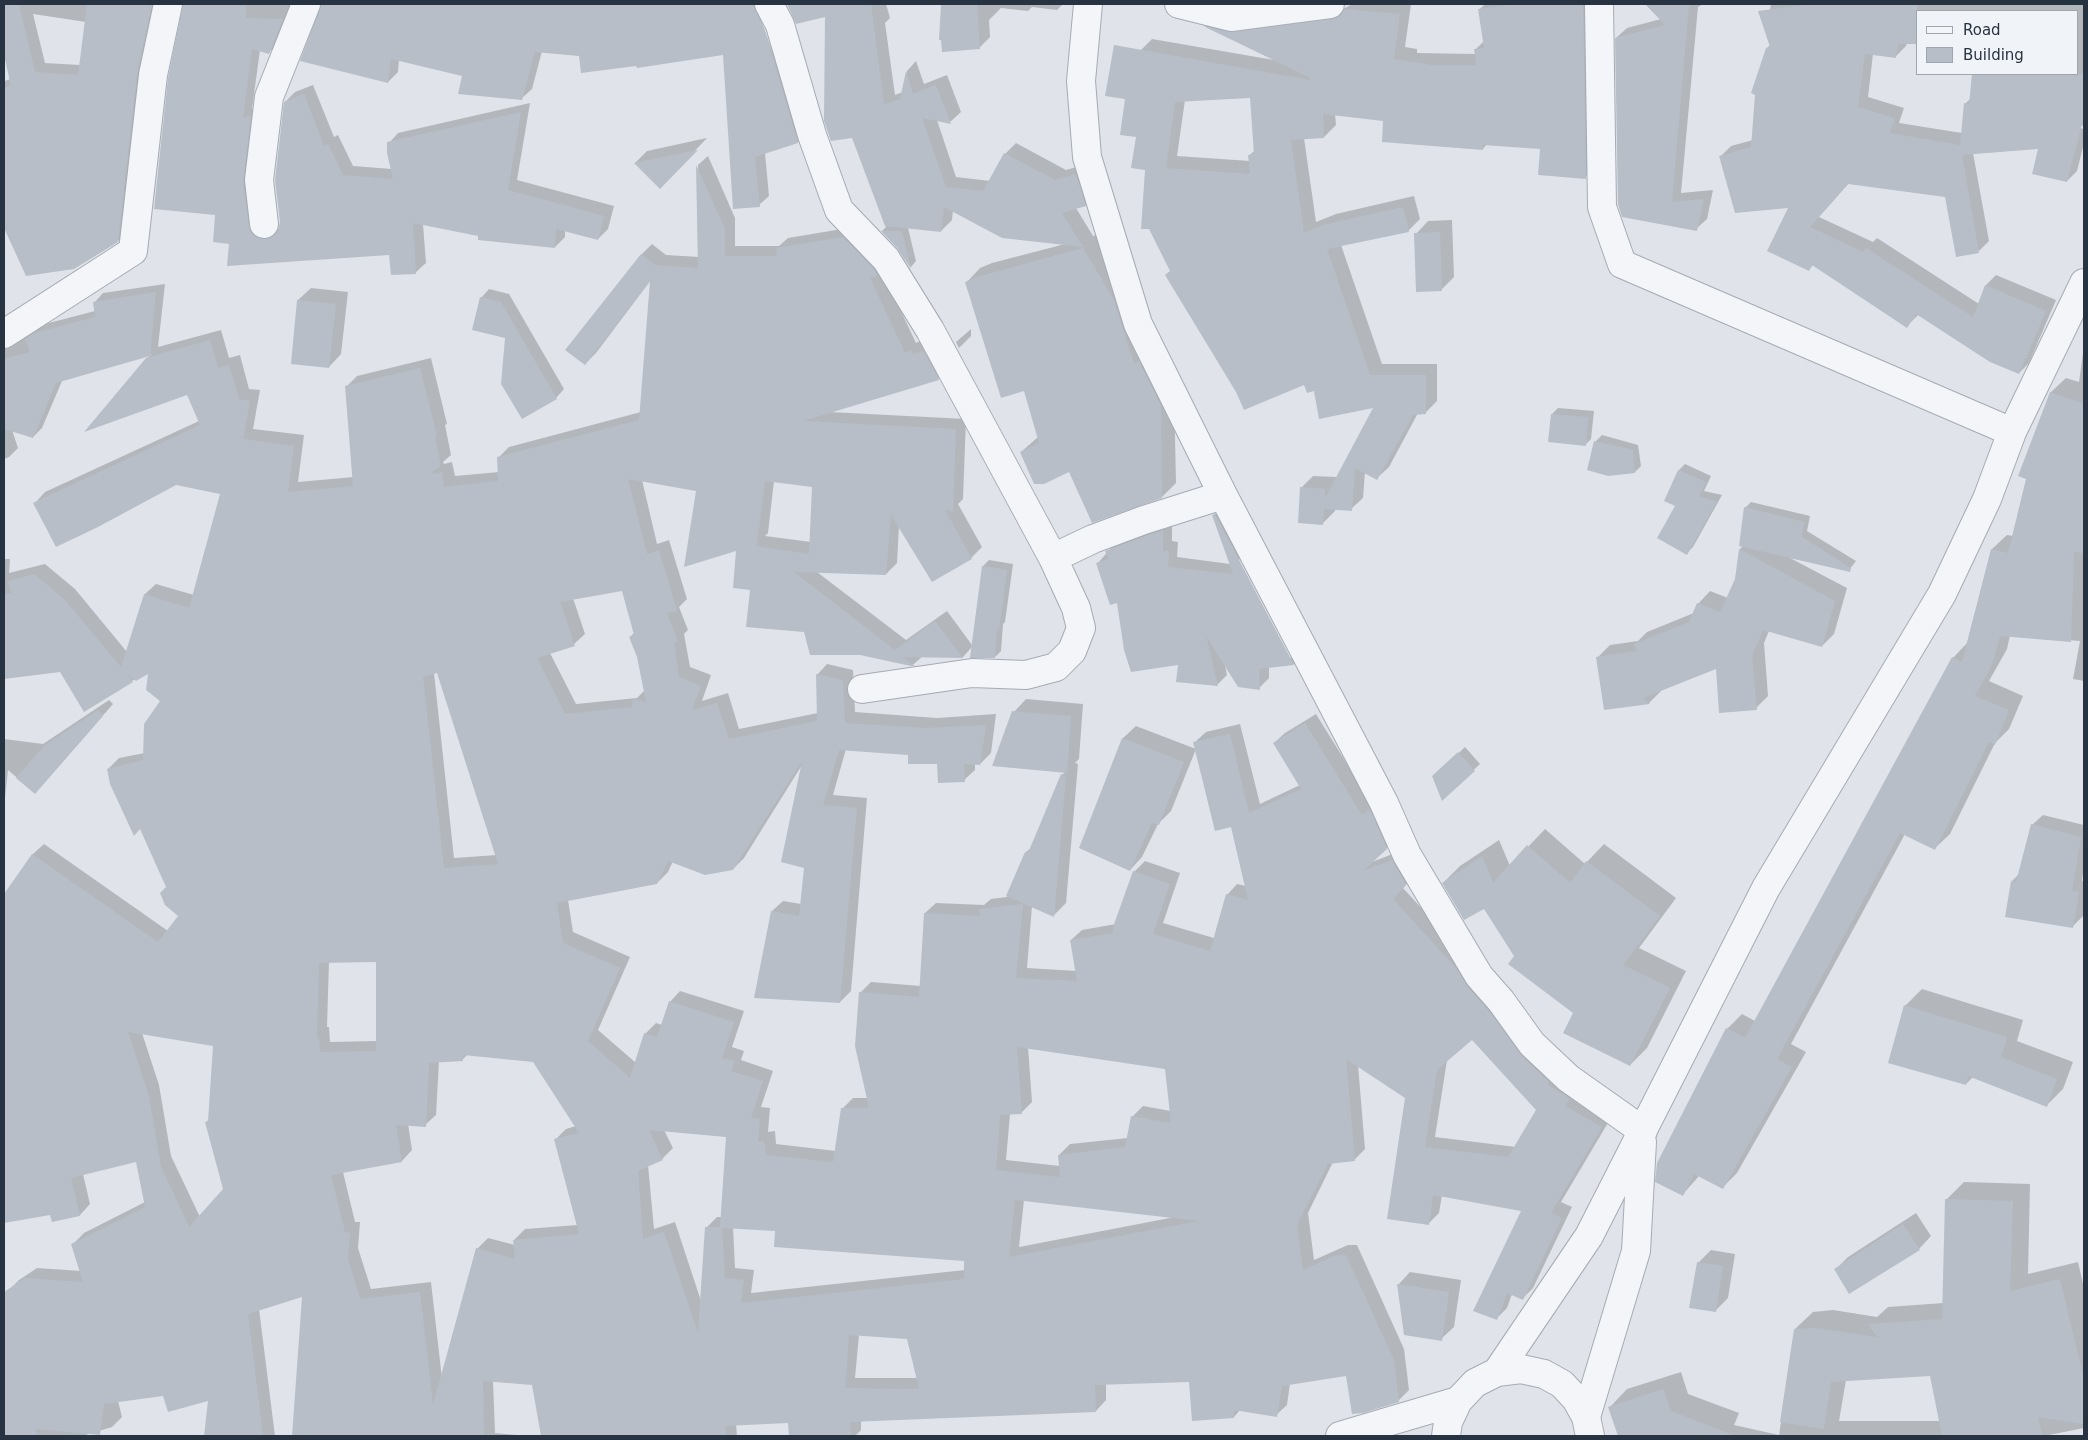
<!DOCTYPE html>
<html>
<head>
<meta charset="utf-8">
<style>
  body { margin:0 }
  #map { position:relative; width:2088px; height:1440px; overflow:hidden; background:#e0e4ea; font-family:"DejaVu Sans",sans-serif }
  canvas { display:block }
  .frame { position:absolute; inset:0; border:5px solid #283342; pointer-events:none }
  .legend { position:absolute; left:1916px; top:10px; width:162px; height:65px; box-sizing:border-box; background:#f0f3f7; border:1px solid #a0a6af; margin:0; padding:6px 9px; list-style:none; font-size:15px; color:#283342 }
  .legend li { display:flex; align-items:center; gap:10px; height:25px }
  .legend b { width:25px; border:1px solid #a0a6af }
</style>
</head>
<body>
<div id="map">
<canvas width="2088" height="1440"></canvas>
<div class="frame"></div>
<ul class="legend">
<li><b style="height:6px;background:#f3f5f8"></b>Road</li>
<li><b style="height:14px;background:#b7bec7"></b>Building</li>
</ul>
</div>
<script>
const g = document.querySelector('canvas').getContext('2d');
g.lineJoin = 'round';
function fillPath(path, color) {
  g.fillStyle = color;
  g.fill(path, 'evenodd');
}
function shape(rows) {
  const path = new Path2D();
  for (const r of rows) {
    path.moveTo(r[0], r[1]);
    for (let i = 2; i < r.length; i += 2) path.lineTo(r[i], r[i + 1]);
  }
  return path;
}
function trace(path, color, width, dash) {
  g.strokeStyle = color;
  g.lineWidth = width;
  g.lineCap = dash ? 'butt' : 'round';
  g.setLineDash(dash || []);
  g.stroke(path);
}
fillPath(shape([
  [4,4,159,4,128,231,118,241,27,275,4,225,4,81,11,79,4,49],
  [33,14,86,22,80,65,45,63],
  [184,4,294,4,279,43,269,52,260,50,252,109,260,106,268,229,280,229,285,102,295,92,313,85,334,137,338,135,353,166,392,169,389,143,398,133,530,103,517,180,614,206,608,229,598,239,565,230,565,237,555,247,480,235,423,224,426,263,416,272,390,254,230,243,216,214],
  [323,4,755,4,778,67,807,132,798,142,765,153,769,196,759,205,724,54,637,65,580,55,542,51,532,89,522,98,464,75,399,59,398,72,388,82,322,10],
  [788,4,886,4,890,18,885,23,895,95,903,92,907,71,916,61,924,84,947,75,961,112,950,122,937,120,956,177,990,181,1005,154,1016,143,1066,170,1087,164,1096,195,1085,205,1076,208,1093,236,1097,235,1174,392,1176,483,1162,497,1070,471,1021,452,1038,437,1024,389,967,282,980,268,992,263,1065,244,953,210,952,220,941,231,908,228,916,261,911,267,898,248,882,231,886,227,853,136,826,15,797,22],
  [942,4,1063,4,1057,10,1032,7,1028,11,1001,8,989,20,990,37,979,48,940,39],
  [1353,4,1411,4,1405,47,1417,49,1417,53,1476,54,1476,49,1484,41,1479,10,1485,4,1595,4,1597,166,1585,177,1541,148,1487,144,1483,149,1385,120,1335,114,1336,125,1324,137,1304,138,1316,222,1336,214,1414,196,1420,219,1408,231,1341,245,1382,364,1437,364,1437,401,1425,413,1418,413,1389,467,1377,478,1365,472,1363,498,1351,509,1335,508,1335,511,1323,523,1301,488,1313,476,1337,477,1375,407,1315,389,1305,384,1238,391,1171,270,1138,136,1140,51,1152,39,1274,60,1205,26,1216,15,1245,21,1345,8],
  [1251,96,1255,150,1249,156,1250,161,1177,156,1185,100],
  [1655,4,1703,4,1698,7,1681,193,1713,190,1707,219,1696,229,1623,215,1616,38,1627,28,1661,19,1651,8],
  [1771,4,2084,4,2084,85,1989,92,2084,115,2084,126,1973,99,1973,101,2084,129,2084,143,2077,171,2067,181,2040,148,1973,153,1989,241,1979,251,1946,196,1849,183,1819,217,1873,242,1877,238,1979,304,1986,285,1996,275,2056,300,2029,363,2019,373,1919,314,1907,326,1813,265,1809,270,1790,207,1721,156,1731,146,1753,140,1767,48,1771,44,1766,31],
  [1917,11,2077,11,2077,74,1973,74,1971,92,1977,92,1965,104,1962,133,1899,123,1904,108,1868,97,1873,54,1896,56,1906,46],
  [707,138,673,174,635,163,647,151],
  [708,156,735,218,735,246,779,246,788,238,854,227,882,271,916,343,922,340,949,368,938,379,830,412,966,419,963,499,958,504,982,547,971,558,899,526,897,563,886,574,817,572,906,640,947,611,972,645,983,566,989,560,1013,564,1005,622,1003,624,1001,651,995,657,972,647,963,657,923,656,914,664,911,665,805,631,752,588,737,550,697,490,642,480,657,544,669,540,687,599,679,607,688,630,684,634,690,667,711,675,702,701,728,693,739,729,818,713,817,675,827,664,853,670,855,712,937,718,996,714,991,753,980,764,975,763,975,770,964,780,938,763,910,754,846,749,833,795,867,798,851,991,840,1002,772,911,783,901,801,904,805,867,802,765,744,858,733,869,673,861,668,872,657,883,568,900,573,932,630,957,598,1030,636,1063,645,1034,656,1023,662,1025,670,1002,680,991,744,1011,732,1047,744,1051,741,1060,773,1071,761,1107,770,1108,768,1132,775,1131,776,1144,836,1151,842,1109,853,1098,868,1098,860,993,871,982,921,986,925,913,936,903,984,905,991,899,1007,897,1026,852,1032,847,1062,775,1065,772,1014,712,1026,699,1083,704,1079,759,1075,763,1078,764,1066,903,1054,915,1032,906,1027,968,1077,971,1071,940,1082,930,1116,924,1134,872,1145,861,1180,873,1163,923,1214,938,1227,895,1237,884,1246,886,1232,826,1195,742,1206,732,1240,724,1260,804,1300,785,1274,743,1285,733,1316,714,1373,806,1397,838,1372,862,1403,850,1416,873,1403,888,1612,1116,1561,1202,1572,1207,1533,1288,1522,1299,1512,1294,1507,1308,1496,1319,1522,1210,1442,1195,1439,1213,1429,1223,1406,1098,1358,1065,1365,1149,1354,1160,1333,1162,1308,1213,1314,1260,1348,1245,1357,1245,1404,1349,1409,1390,1398,1401,1347,1375,1290,1383,1287,1405,1276,1415,1240,1410,1234,1417,1190,1381,1106,1383,1106,1400,1096,1411,861,1420,861,1430,855,1436,790,1436,789,1421,736,1424,737,1436,542,1436,533,1383,493,1381,495,1433,528,1436,356,1436,303,1295,259,1309,275,1436,205,1436,209,1399,164,1395,118,1401,122,1417,112,1427,82,1436,4,1436,4,1331,8,1326,8,1291,19,1280,37,1268,81,1271,73,1244,84,1233,145,1202,137,1160,83,1174,90,1204,80,1215,51,1214,7,1221,120,1110,4,1099,4,897,33,854,44,844,168,931,180,915,141,828,108,769,119,758,145,753,162,701,149,671,132,681,60,671,4,678,4,559,10,559,9,573,45,564,75,589,127,652,145,594,156,584,194,595,222,493,175,483,35,503,45,492,199,421,188,393,147,358,152,354,62,381,42,428,33,437,12,430,18,448,9,457,4,459,4,390,12,391,4,364,4,344,22,339,45,324,95,311,94,303,103,293,165,284,158,347,221,330,229,358,240,355,249,389,260,390,253,429,304,435,298,482,354,477,346,387,357,376,431,358,447,424,445,425,451,455,443,462,444,464,452,462,455,476,499,472,498,458,509,447,641,412,651,280,596,353,585,364,567,350,642,254,652,244,666,255,700,257,698,165],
  [774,481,813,486,811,542,765,536,768,533],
  [623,589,635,632,630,637,638,657,645,690,637,698,576,704,550,653,574,644,585,634,573,598],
  [438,672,497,855,454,858,434,673],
  [377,961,377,1041,330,1042,329,1027,327,1027,329,962],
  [142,1033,215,1045,209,1119,206,1123,224,1189,200,1217,171,1156,159,1085],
  [1472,1038,1538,1110,1516,1147,1435,1137,1447,1060],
  [1028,1047,1166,1068,1171,1111,1143,1106,1132,1117,1128,1138,1070,1144,1059,1155,1060,1166,1006,1160,1010,1114,1021,1113,1032,1102],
  [468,1054,534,1060,576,1126,566,1129,555,1140,578,1225,525,1229,514,1240,515,1245,488,1238,477,1249,442,1379,431,1282,371,1289,358,1248,360,1222,355,1222,343,1172,402,1161,412,1150,408,1124,425,1125,436,1115,439,1061,463,1059],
  [664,1130,728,1136,722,1217,717,1217,706,1228,701,1301,675,1222,654,1229,648,1165,662,1159,673,1148],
  [1024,1200,1175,1217,1019,1247],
  [733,1227,776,1230,965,1260,965,1270,751,1293,754,1270,735,1268],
  [859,1335,908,1337,918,1378,855,1378],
  [1452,220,1454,277,1441,290,1416,234,1428,221],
  [311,288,348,292,341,354,329,367,298,300],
  [489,289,509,294,564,389,556,398,506,337,481,298],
  [971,329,971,336,959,348,956,342],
  [2084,346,2084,681,2073,679,2080,641,2010,635,2007,649,1989,681,2023,696,2009,729,1995,743,1950,834,1935,848,1905,834,1791,1044,1806,1052,1737,1173,1722,1188,1700,1175,1682,1195,1727,1029,1742,1014,1755,1021,1953,658,1967,643,1992,549,2007,535,2013,536,2028,478,2020,475,2051,392,2066,378,2079,382],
  [1558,408,1594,411,1591,439,1585,445,1552,414],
  [1602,435,1638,445,1641,466,1635,472,1588,469,1596,441],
  [1685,464,1711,476,1704,491,1722,495,1693,547,1687,553,1677,505,1666,500,1679,470],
  [1751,502,1810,516,1807,531,1856,561,1849,570,1790,558,1847,588,1834,634,1822,646,1769,631,1764,643,1768,696,1756,708,1717,667,1659,690,1661,691,1649,703,1605,709,1598,657,1610,645,1638,641,1647,632,1694,613,1698,604,1710,591,1728,598,1736,580,1740,549,1743,546,1745,508],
  [1224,505,1303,655,1294,664,1269,667,1269,678,1259,688,1225,665,1227,675,1218,684,1178,680,1179,663,1118,601,1098,563,1116,542,1172,522,1172,541,1178,542,1177,557,1230,564,1214,515],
  [1240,559,1292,658,1289,658,1238,560],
  [109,700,113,704,35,793,8,770,4,807,4,739,43,744],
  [1136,726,1196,749,1171,811,1158,824,1142,857,1130,870,1081,847,1123,738],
  [1465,747,1480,764,1442,799,1440,771],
  [2043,815,2084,825,2084,866,2082,881,2084,881,2084,906,2083,916,2072,927,2012,881,2019,874,2032,825],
  [1545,829,1585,864,1604,844,1676,898,1639,948,1686,971,1647,1048,1630,1065,1515,956,1484,907,1443,883,1460,866,1499,840,1510,866],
  [1922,989,2023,1020,2017,1041,2073,1062,2063,1089,2047,1105,1973,1077,1966,1084,1905,1006],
  [1964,1182,2030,1184,2028,1274,2078,1262,2084,1288,2084,1428,2044,1436,1639,1436,1638,1430,1619,1436,1610,1407,1627,1389,1681,1372,1688,1394,1739,1413,1734,1425,1779,1435,1795,1329,1813,1312,1833,1310,1877,1317,1888,1307,1944,1303,1946,1200],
  [1931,1374,1940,1421,1839,1421,1846,1380],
  [1916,1213,1931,1236,1919,1249,1835,1270,1848,1257],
  [1711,1250,1735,1254,1728,1298,1716,1310,1698,1263],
  [1410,1272,1461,1280,1454,1327,1441,1339,1398,1285]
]), '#0003');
fillPath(shape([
  [4,4,19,4,35,72,78,75,87,4,152,4,137,73,118,242,74,269,26,276,4,228,4,88,11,86,4,55],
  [183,4,246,4,246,18,283,19,269,54,252,49,243,118,251,115,243,182,249,226,251,233,257,238,266,239,274,236,278,230,280,222,275,180,284,102,304,94,324,146,328,144,343,175,393,179,387,153,387,142,521,112,508,190,604,216,598,240,556,229,555,248,478,240,478,236,413,223,416,274,391,275,389,255,227,266,229,244,213,242,215,215,154,209,168,78],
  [321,4,753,4,765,31,798,143,755,157,760,207,733,209,723,55,637,68,636,66,581,73,579,56,535,52,522,100,458,94,462,76,391,59,388,83,300,61],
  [787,4,871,4,884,104,900,99,906,71,913,94,936,85,951,124,922,118,946,187,983,191,1004,153,1055,180,1076,174,1086,206,1062,213,1083,247,1002,238,944,207,941,232,885,226,852,138,831,141,824,121,825,17,796,24],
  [941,4,977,4,980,49,942,52,941,40,939,40],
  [1514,4,1583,4,1586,179,1538,175,1540,149,1483,145,1483,150,1382,142,1383,121,1323,114,1324,138,1291,140,1304,233,1323,225,1403,207,1409,232,1327,249,1370,375,1426,375,1426,414,1413,415,1377,480,1355,468,1352,511,1324,509,1323,525,1298,523,1300,487,1325,489,1325,498,1373,408,1319,419,1314,391,1307,393,1304,385,1244,410,1236,392,1165,275,1170,271,1149,229,1141,229,1145,170,1131,168,1136,137,1120,135,1125,99,1105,96,1114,45,1310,80,1311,78,1203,26,1233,32,1332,19,1340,16,1345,9,1400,14,1394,59,1432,65,1476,65,1474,49,1484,48,1478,9],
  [1250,98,1254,154,1248,155,1250,174,1166,168,1175,102],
  [1645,4,1689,4,1672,202,1704,199,1697,231,1622,217,1618,204,1615,38,1665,25],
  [1810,4,1917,4,1917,44,1898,44,1896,58,1865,54,1858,107,1895,118,1890,133,1960,145,1964,103,1969,104,1972,74,2084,74,2084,116,2067,182,2032,174,2038,149,1962,155,1979,253,1956,257,1945,197,1848,184,1810,227,1863,252,1866,248,1973,317,1985,285,2046,311,2019,374,1990,362,1916,314,1907,328,1812,265,1809,271,1767,251,1788,208,1735,213,1719,156,1751,147,1755,95,1751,93,1766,48,1770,47,1758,11],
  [698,150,660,189,634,163],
  [696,165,725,229,725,256,777,256,776,248,843,237,874,269,878,276,870,278,905,353,911,350,913,354,924,351,939,380,803,421,956,429,953,511,945,510,972,559,932,582,891,515,886,575,794,572,895,650,935,621,963,658,903,657,915,666,911,666,860,655,810,655,804,632,746,627,750,590,733,588,736,551,684,567,696,491,628,479,647,554,659,550,677,611,667,613,678,642,674,643,679,677,701,686,692,710,717,703,729,739,817,721,816,674,843,680,845,723,926,728,986,725,980,765,964,764,965,782,938,783,937,764,908,764,908,755,839,750,823,805,857,808,840,1003,754,998,771,911,799,916,804,868,781,862,802,761,733,870,705,875,668,861,657,884,557,903,563,943,620,968,588,1041,630,1078,644,1033,657,1037,669,1001,734,1022,722,1058,735,1061,731,1071,763,1081,751,1118,760,1119,758,1142,764,1141,766,1155,833,1162,841,1108,869,1108,855,1046,859,992,919,997,924,913,980,916,979,909,1023,904,1016,978,1077,981,1070,940,1113,933,1113,927,1133,871,1170,884,1153,934,1210,951,1226,894,1248,900,1231,827,1215,831,1193,742,1230,734,1249,813,1301,789,1273,743,1305,723,1362,815,1369,810,1371,812,1387,849,1363,871,1392,860,1406,885,1393,899,1456,968,1467,986,1489,1011,1521,1055,1549,1082,1547,1084,1570,1099,1565,1106,1602,1127,1551,1213,1562,1218,1523,1300,1507,1293,1497,1320,1473,1311,1521,1211,1433,1195,1429,1225,1387,1219,1405,1098,1346,1059,1355,1161,1328,1164,1297,1225,1303,1270,1336,1255,1346,1255,1394,1360,1399,1402,1363,1413,1352,1414,1346,1376,1282,1386,1277,1417,1234,1410,1234,1418,1192,1421,1189,1382,1095,1385,1096,1412,850,1422,851,1436,789,1436,788,1423,725,1426,726,1436,541,1436,532,1385,483,1381,484,1436,292,1436,302,1297,248,1314,263,1436,204,1436,208,1401,168,1412,163,1396,104,1404,100,1435,36,1429,37,1436,4,1436,4,1292,25,1278,83,1282,71,1244,145,1207,136,1162,71,1178,80,1216,52,1222,50,1215,4,1223,4,894,32,854,158,942,178,916,165,905,160,893,166,887,140,829,134,836,110,784,107,769,143,760,144,724,160,701,146,690,148,674,136,681,126,673,133,682,84,712,60,672,4,679,4,595,11,593,8,581,34,574,64,599,121,667,144,594,189,608,220,494,176,485,98,527,56,547,33,503,200,425,187,395,84,432,146,358,210,340,218,368,229,365,239,399,250,401,243,439,294,446,288,492,353,486,345,386,420,368,437,436,435,436,441,466,432,472,433,474,442,472,444,487,498,481,497,457,639,420,650,281,585,365,565,350,641,254,655,265,698,268],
  [765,481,812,487,809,554,755,546,757,545],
  [622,591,634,635,629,637,637,657,646,702,633,699,632,707,565,714,537,658,575,646,560,602],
  [437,673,498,864,444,868,423,677],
  [376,962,376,1051,320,1052,319,1037,317,1037,319,963],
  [128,1032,213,1046,208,1121,205,1122,223,1189,189,1227,161,1167,149,1096],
  [1472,1040,1536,1110,1508,1157,1425,1147,1437,1070],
  [1017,1047,1165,1069,1171,1123,1131,1116,1125,1147,1058,1155,1060,1177,996,1170,1000,1115,1022,1114],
  [463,1055,533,1062,579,1133,554,1139,579,1234,513,1240,515,1259,476,1248,433,1405,420,1292,360,1299,348,1259,350,1233,345,1232,331,1175,402,1162,396,1125,426,1127,429,1063,463,1061],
  [649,1130,726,1137,720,1227,722,1227,705,1227,698,1333,664,1232,643,1239,638,1171,663,1160],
  [1015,1200,1199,1221,1009,1257],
  [722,1228,775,1231,774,1247,964,1261,964,1279,741,1303,744,1280,725,1278],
  [849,1335,907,1339,919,1389,845,1388],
  [881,231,902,231,911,269,897,248],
  [1440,232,1442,291,1416,292,1414,233],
  [1083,248,1114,300,1134,364,1139,361,1161,406,1162,498,1092,523,1069,472,1044,484,1034,484,1020,452,1039,443,1024,391,1001,398,965,282,977,277],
  [156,292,150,356,56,383,33,438,4,429,4,359,30,352,25,339,34,333,95,317,93,302],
  [480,297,501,302,557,399,522,419,501,384,505,338,472,330],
  [297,300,336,304,329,368,291,364],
  [2050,392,2084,404,2084,553,2074,552,2071,642,2000,636,1992,665,1975,696,2009,710,1995,745,1989,742,1935,850,1900,833,1777,1059,1792,1067,1723,1189,1694,1174,1683,1196,1655,1182,1657,1163,1726,1028,1745,1038,1952,657,1962,662,1991,549,2008,553,2026,479,2018,476],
  [1551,414,1588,417,1586,446,1548,442],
  [1594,441,1633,450,1635,473,1608,476,1587,470],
  [1678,470,1706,482,1699,497,1717,501,1687,555,1657,538,1675,506,1664,501],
  [1744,507,1804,522,1802,537,1851,568,1850,572,1739,546],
  [1215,514,1294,665,1259,669,1260,690,1238,687,1206,636,1218,686,1176,682,1178,665,1131,672,1124,650,1117,603,1110,605,1096,563,1109,559,1105,551,1163,530,1163,551,1169,551,1168,567,1233,574,1212,515],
  [1739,549,1835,601,1822,647,1763,630,1752,656,1757,710,1719,713,1716,669,1643,698,1650,704,1604,710,1596,657,1637,651,1634,644,1689,622,1697,603,1720,612,1735,579],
  [982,566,1007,570,999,630,997,629,995,658,970,658],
  [98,710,103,716,35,794,16,778,44,746],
  [1012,711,1071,716,1067,773,992,766],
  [1122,738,1184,762,1159,825,1152,823,1130,871,1079,848],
  [1458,752,1475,771,1442,801,1432,776],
  [1061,774,1066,776,1054,917,1006,896,1025,852,1028,853],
  [2031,824,2081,837,2072,891,2079,892,2073,928,2005,917,2011,881,2016,882],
  [1527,845,1570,883,1586,861,1660,916,1623,965,1670,988,1630,1066,1563,1033,1573,1013,1508,964,1514,956,1484,909,1464,920,1442,883,1482,856,1493,883],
  [1904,1005,2007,1037,2001,1057,2057,1079,2047,1107,1968,1076,1966,1085,1888,1063],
  [1945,1199,2013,1201,2010,1291,2060,1279,2084,1379,2084,1424,2038,1417,2042,1436,1942,1436,1930,1376,1831,1382,1824,1429,1780,1422,1794,1329,1815,1328,1877,1337,1868,1324,1942,1319],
  [1903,1224,1920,1250,1849,1294,1834,1269],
  [1697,1262,1723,1266,1716,1312,1689,1308],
  [1397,1284,1449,1292,1442,1341,1404,1335],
  [1663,1389,1671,1411,1730,1434,1730,1436,1618,1436,1608,1407]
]), '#b7bec7');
const street = shape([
  [769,4,780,25,812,135,839,210,886,259,930,330,1053,558,1076,608,1081,628,1072,651,1056,667,1026,675,972,673,862,689],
  [1088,4,1081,81,1087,157,1138,324,1223,495,1384,803,1407,855,1479,976,1501,1001,1532,1044,1568,1078,1643,1131],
  [1179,4,1231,17,1330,4],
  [1599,4,1602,207,1622,264,2012,432],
  [264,224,259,180,269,97,306,4],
  [4,334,133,251,153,75,168,4],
  [1053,558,1093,539,1144,520,1223,495],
  [1497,1372,1589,1236,1766,888,1942,594,1987,499,2012,432,2084,283],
  [1586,1417,1636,1251,1642,1142],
  [1340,1436,1458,1401],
  [1446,1436,1448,1422,1458,1401,1475,1383,1497,1372,1521,1369,1544,1374,1562,1384,1576,1399,1586,1417,1590,1436]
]);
trace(street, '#a5abb4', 30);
trace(street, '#f3f5f8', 28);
</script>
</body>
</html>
